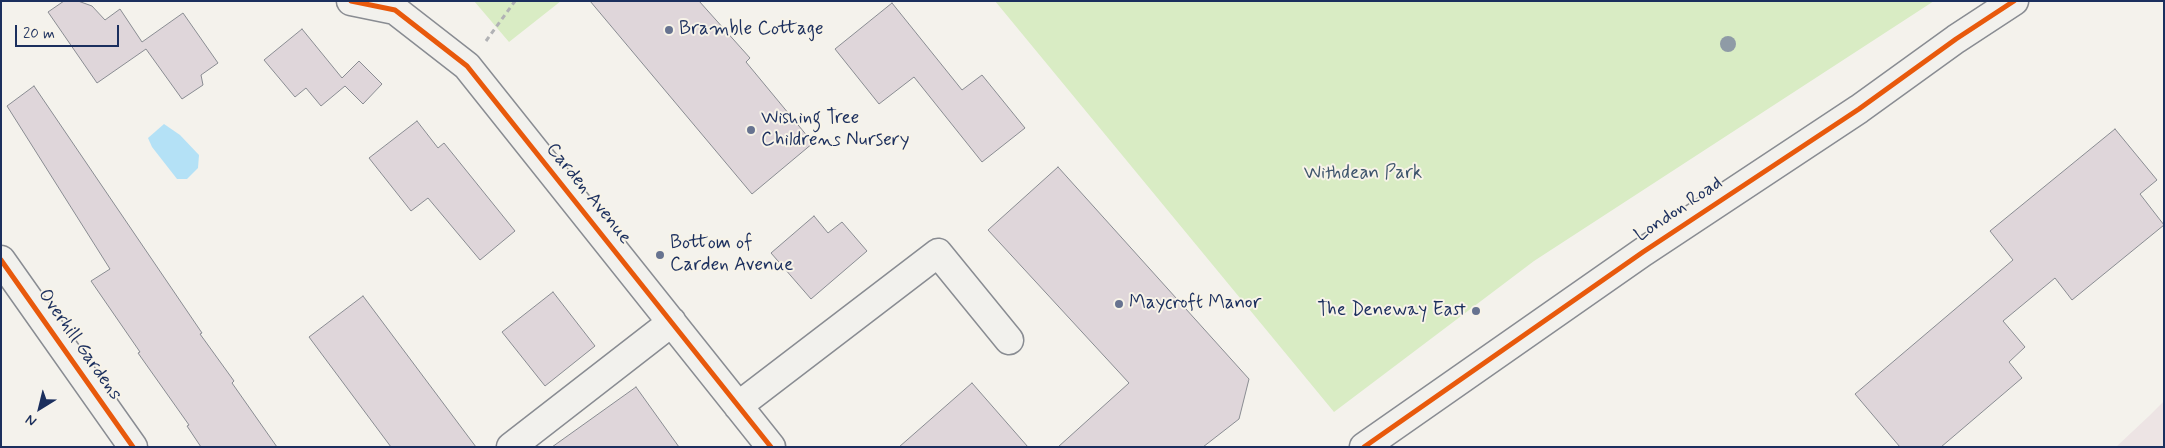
<!DOCTYPE html>
<html>
<head>
<meta charset="utf-8">
<style>
  body { margin:0 }
  #map { position:relative; width:2165px; height:448px; overflow:hidden; background:#f4f2ec; font-family:Mynerve,sans-serif }
  canvas { display:block }
  .frame { position:absolute; inset:0; border:2px solid #1b2f5e; pointer-events:none }
  .north { position:absolute; left:15px; top:383px; width:50px; height:50px; -webkit-text-stroke:4px #f7f3e8; paint-order:stroke; rotate:216deg; font-size:14px; font-weight:700; line-height:20px; text-align:center; color:#1b2f5e }
  .north::after { content:''; display:block; margin:auto; width:18px; height:22px; background:#1b2f5e; clip-path:polygon(50% 0,100% 100%,50% 72%,0 100%) }
  .scale { position:absolute; left:15px; top:25px; width:104px; height:22px; box-sizing:border-box; border:2px solid #1b2f5e; border-top:0; padding-left:6px; font-size:15px; line-height:18px; white-space:nowrap; color:#1b2f5e; -webkit-text-stroke:4px #f7f3e8; paint-order:stroke }
</style>
</head>
<body>
<div id="map">
<canvas width="2165" height="448"></canvas>
<div class="frame"></div>
<div class="north">N</div>
<div class="scale">20 m</div>
</div>
<script>
const g = document.querySelector('canvas').getContext('2d');
g.lineJoin = 'round';
function fillPath(path, color) {
  g.fillStyle = color;
  g.fill(path, 'evenodd');
}
function shape(rows) {
  const path = new Path2D();
  for (const r of rows) {
    path.moveTo(r[0], r[1]);
    for (let i = 2; i < r.length; i += 2) path.lineTo(r[i], r[i + 1]);
  }
  return path;
}
function trace(path, color, width, dash) {
  g.strokeStyle = color;
  g.lineWidth = width;
  g.lineCap = dash ? 'butt' : 'round';
  g.setLineDash(dash || []);
  g.stroke(path);
}
function label(font, color, halo, rows, align = 'center') {
  g.font = font + ' Mynerve,sans-serif';
  g.lineWidth = 4;
  g.setLineDash([]);
  g.textBaseline = 'middle';
  g.strokeStyle = halo;
  g.fillStyle = color;
  for (const [text, x, y, turn = 0] of rows) {
    g.save();
    g.translate(x, y);
    g.rotate((+turn || 0) * Math.PI / 180);
    g.textAlign = isNaN(turn) ? turn : align;
    if (halo) g.strokeText(text, 0, 0);
    g.fillText(text, 0, 0);
    g.restore();
  }
}
fillPath(shape([
  [2164,401,2164,447,2116,447,2149,416]
]), '#ede4e4');
fillPath(shape([
  [474,1,561,1,509,42],
  [995,1,1934,1,1534,261,1334,412]
]), '#d9ecc4');
fillPath(shape([
  [164,124,180,135,199,155,198,168,187,179,177,179,152,147,148,138]
]), '#b4e1f6');
const building = shape([
  [64,1,78,1,92,6,105,20,120,9,142,42,183,13,218,63,201,75,203,85,182,99,146,49,97,83,48,12,64,1],
  [590,1,699,1,750,58,746,62,813,143,752,194,590,1],
  [892,3,962,90,982,75,1025,128,982,162,914,77,879,104,835,49,892,3],
  [302,29,342,78,359,61,382,84,363,104,345,86,321,106,306,88,295,97,264,60,302,29],
  [34,86,202,333,200,334,234,381,232,383,277,447,201,447,187,426,189,425,138,353,140,352,91,281,110,269,7,106,34,86],
  [417,121,438,148,444,143,515,231,480,260,428,198,411,211,369,158,417,121],
  [2115,129,2157,180,2140,194,2164,225,2072,300,2055,278,2003,321,2025,347,2009,362,2022,378,1941,447,1900,447,1855,394,2013,260,1990,231,2115,129],
  [1058,167,1249,379,1239,419,1203,447,1058,447,1129,383,988,230,1058,167],
  [814,216,828,233,842,222,867,251,811,299,771,253,814,216],
  [553,292,595,346,545,386,502,332,553,292],
  [363,296,476,447,391,447,309,337,363,296],
  [972,383,1028,447,899,447,972,383],
  [636,387,679,447,552,447,636,387]
]);
fillPath(building, '#dfd6da');
trace(building, '#898c92', 1);
const minor = shape([
  [351,1,395,10,467,66,771,447],
  [1,260,133,447],
  [738,406,938,253,1009,340],
  [511,447,672,322]
]);
const highway = shape([
  [1364,447,1643,252,1859,109,1956,39,2014,1]
]);
trace(minor, '#898c92', 31);
trace(highway, '#898c92', 31);
trace(shape([
  [486,41,515,1]
]), '#b1b2b5', 3, [5, 4]);
trace(minor, '#f2f1ed', 28);
trace(highway, '#f2f1ed', 28);
trace(shape([
  [351,1,395,10,467,66,771,447],
  [1,260,133,447],
  [1364,447,1643,252,1859,109,1956,39,2014,1]
]), '#e8590c', 5);
g.fillStyle = '#8f9ba6';
for (const [x, y] of [
  [1728,44]
]) {
  g.beginPath();
  g.arc(x, y, 8, 0, 2 * Math.PI);
  g.fill();
}
for (const [x, y, r, color] of [
  [669,30,5,"#677390"],
  [751,130,5,"#677390"],
  [660,255,5,"#677390"],
  [1119,304,5,"#677390"],
  [1476,311,5,"#677390"]
]) {
  const dot = new Path2D();
  dot.arc(x, y, r, 0, 2 * Math.PI);
  g.fillStyle = color;
  g.fill(dot);
  trace(dot, '#f7f3e8', 2);
}
label('19px', '#1b2f5e', '#f7f3e8', [
  ["Bramble Cottage",679,30],
  ["Wishing Tree",761,119],
  ["Childrens Nursery",761,141],
  ["Bottom of",670,244],
  ["Carden Avenue",670,266],
  ["Maycroft Manor",1129,304],
  ["The Deneway East",1466,311,"right"]
], 'left');
label('19px', '#3d546c', '#f7f3e8', [
  ["Withdean Park",1363,174]
]);
label('19px', '#1b2f5e', '#f7f3e8', [
  ["Carden Avenue",588,194,51],
  ["London Road",1679,210,-34],
  ["Overhill Gardens",79,345,55]
]);
</script>
</body>
</html>
